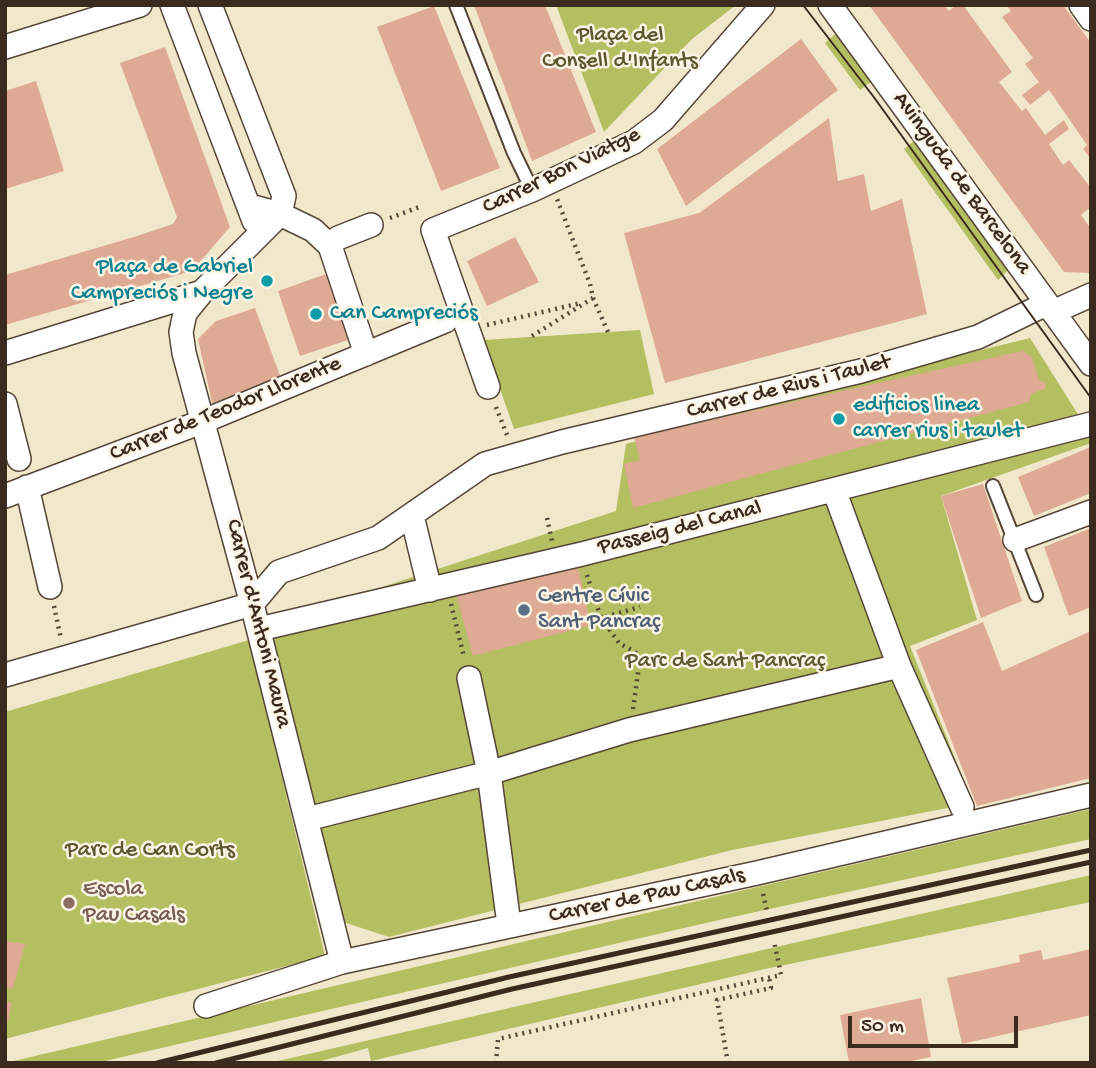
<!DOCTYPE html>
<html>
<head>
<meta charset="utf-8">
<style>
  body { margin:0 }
  #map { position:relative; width:1096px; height:1068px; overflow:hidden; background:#f1e8cc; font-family:"Gochi Hand",sans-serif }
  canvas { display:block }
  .frame { position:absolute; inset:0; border:7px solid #3b2a1e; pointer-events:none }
  .scale { position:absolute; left:848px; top:1016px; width:170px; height:32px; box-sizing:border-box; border:4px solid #3b2a1e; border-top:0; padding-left:9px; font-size:21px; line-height:24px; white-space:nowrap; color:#3b2a1e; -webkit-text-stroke:5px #fcf5e5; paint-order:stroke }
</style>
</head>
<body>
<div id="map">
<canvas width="1096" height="1068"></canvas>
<div class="frame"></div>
<div class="scale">50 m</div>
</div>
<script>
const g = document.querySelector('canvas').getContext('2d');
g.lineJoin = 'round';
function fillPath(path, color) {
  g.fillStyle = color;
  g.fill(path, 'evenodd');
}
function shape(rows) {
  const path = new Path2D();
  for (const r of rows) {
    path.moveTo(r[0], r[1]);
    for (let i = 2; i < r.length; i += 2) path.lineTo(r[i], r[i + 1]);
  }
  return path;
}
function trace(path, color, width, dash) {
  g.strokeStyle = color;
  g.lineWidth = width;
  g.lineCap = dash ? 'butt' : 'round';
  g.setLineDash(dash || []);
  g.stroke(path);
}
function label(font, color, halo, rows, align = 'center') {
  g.font = font + ' "Gochi Hand",sans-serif';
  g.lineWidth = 5;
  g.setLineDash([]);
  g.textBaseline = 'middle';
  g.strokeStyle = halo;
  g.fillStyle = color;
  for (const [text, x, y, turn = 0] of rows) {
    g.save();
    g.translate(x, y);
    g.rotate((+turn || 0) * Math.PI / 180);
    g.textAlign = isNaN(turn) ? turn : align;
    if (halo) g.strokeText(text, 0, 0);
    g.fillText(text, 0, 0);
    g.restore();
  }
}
fillPath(shape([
  [556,5,736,5,692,39,604,132],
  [836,33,872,81,860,90,825,43],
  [915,140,1008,270,998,280,904,149],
  [640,330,654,394,514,429,483,340],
  [1030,338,1091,435,1091,443,941,496,977,620,910,646,973,803,732,850,389,937,337,920,265,625,616,511,626,444,823,389],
  [249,640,325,956,5,1039,5,712],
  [1091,809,1091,839,719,920,96,1063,5,1063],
  [1091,875,1091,902,765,969,371,1061,368,1048,314,1063,269,1063]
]), '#b3bf61');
fillPath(shape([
  [474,5,545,5,596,132,532,161],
  [869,5,944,5,949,11,956,5,963,5,1012,72,999,82,1022,111,1026,108,1045,135,1064,120,1069,129,1049,144,1063,165,1069,160,1091,188,1091,207,1081,215,1091,229,1091,273,1064,272],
  [1006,5,1063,5,1091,43,1091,159,1083,149,1087,145,1049,90,1030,105,1022,95,1039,82,1025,64,1033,58,1002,17,1011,11],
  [434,6,500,168,441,191,377,27],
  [801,39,838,90,686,206,657,149],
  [165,47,230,227,192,271,5,325,5,275,137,236,173,224,177,217,120,63],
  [36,81,64,171,5,189,5,91],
  [829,118,838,181,864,174,871,211,902,199,927,314,665,383,624,233,699,213],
  [515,237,539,282,487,306,467,261],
  [332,272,354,338,300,356,278,291],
  [255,308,281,378,213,407,198,339,216,321],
  [1023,351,1032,357,1039,380,1046,383,1045,389,1031,394,1029,402,633,508,624,464,640,460,634,437],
  [1091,447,1091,493,1034,516,1018,477],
  [983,484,1022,601,981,618,941,496],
  [1091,528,1091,607,1069,616,1044,547],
  [577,563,591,625,473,656,456,595],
  [983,622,1002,671,1091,631,1091,778,977,806,916,650],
  [5,941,25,944,13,989,5,987],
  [1091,949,1091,1015,962,1044,947,978,1020,962,1019,955,1041,950,1043,960],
  [921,998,931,1057,902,1063,849,1063,840,1015],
  [5,1001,12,1003,6,1029,5,1028]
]), '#dfaa94');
const lane = shape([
  [456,5,514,153,532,190],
  [993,486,1036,595]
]);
const street = shape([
  [172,5,254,221],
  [210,5,284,196,280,214,250,206],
  [830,5,1091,364],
  [1081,5,1091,19],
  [5,47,140,5],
  [338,238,371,225],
  [1053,312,1091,295],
  [5,353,202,292],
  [488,387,433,230,532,190,634,142,663,120,763,5],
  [5,404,19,459],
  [27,487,50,587],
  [834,490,899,666,962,807],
  [5,496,204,421,445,321],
  [414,524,430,590],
  [1015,540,1091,512],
  [252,604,279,572,378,538,485,464,562,442,861,371,978,337,1046,304],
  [268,627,582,554,1091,424],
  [5,675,252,604],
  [469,678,489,773,508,917],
  [307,819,489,773,629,730,899,666],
  [342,962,252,604,184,353,181,332,185,313,202,292,280,214,313,230,330,246,366,354],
  [206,1006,342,962,757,873,1091,795]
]);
trace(lane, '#564638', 16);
trace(street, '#564638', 26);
trace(shape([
  [390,218,422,206],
  [593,298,608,332],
  [487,325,581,303],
  [532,336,593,298,590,284,557,199],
  [496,407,507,435],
  [547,518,552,541],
  [587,575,601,618],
  [451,604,464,657],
  [54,606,61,639],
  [633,709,639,666,635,652,619,643,601,618,640,607],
  [763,894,767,911],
  [496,1063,498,1039,781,975,774,941],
  [728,1063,717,1000,771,988,769,978]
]), '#564638', 4.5, [2, 5]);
trace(lane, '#fff', 12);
trace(street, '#fff', 23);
trace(shape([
  [803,5,873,96,1091,398]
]), '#3b2a1e', 2);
trace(shape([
  [157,1063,509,977,1091,850],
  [216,1063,512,989,1091,862]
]), '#3b2a1e', 5);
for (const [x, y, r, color] of [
  [267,281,7,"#0f9aa8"],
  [316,314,7,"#0f9aa8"],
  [839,419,7,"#0f9aa8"],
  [524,610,7,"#5c6f8a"],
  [69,903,7,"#8d6e63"]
]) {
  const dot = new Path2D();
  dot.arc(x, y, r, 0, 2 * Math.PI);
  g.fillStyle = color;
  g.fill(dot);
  trace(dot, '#fcf5e5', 2.5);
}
label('23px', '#5f5732', '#fcf5e5', [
  ["Plaça del",620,36],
  ["Consell d'Infants",620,62],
  ["Parc de Sant Pancraç",725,662],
  ["Parc de Can Corts",150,851]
]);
label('23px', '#3b2a1e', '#fcf5e5', [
  ["Carrer Bon Viatge",562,172,-26],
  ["Avinguda de Barcelona",961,184,54],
  ["Carrer de Rius i Taulet",789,388,-14],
  ["Carrer de Teodor Llorente",226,410,-22],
  ["Passeig del Canal",680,529,-14],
  ["Carrer d'Antoni Maura",257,624,76],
  ["Carrer de Pau Casals",647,897,-12]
]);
label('23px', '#0d838f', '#fcf5e5', [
  ["Plaça de Gabriel",253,268,"right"],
  ["Campreciós i Negre",253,294,"right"],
  ["Can Campreciós",330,314],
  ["edificios linea",853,406],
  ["carrer rius i taulet",853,432]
], 'left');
label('23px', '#4e5e75', '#fcf5e5', [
  ["Centre Cívic",538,597],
  ["Sant Pancraç",538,623]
], 'left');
label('23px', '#785e54', '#fcf5e5', [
  ["Escola",83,890],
  ["Pau Casals",83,916]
], 'left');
</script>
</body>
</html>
